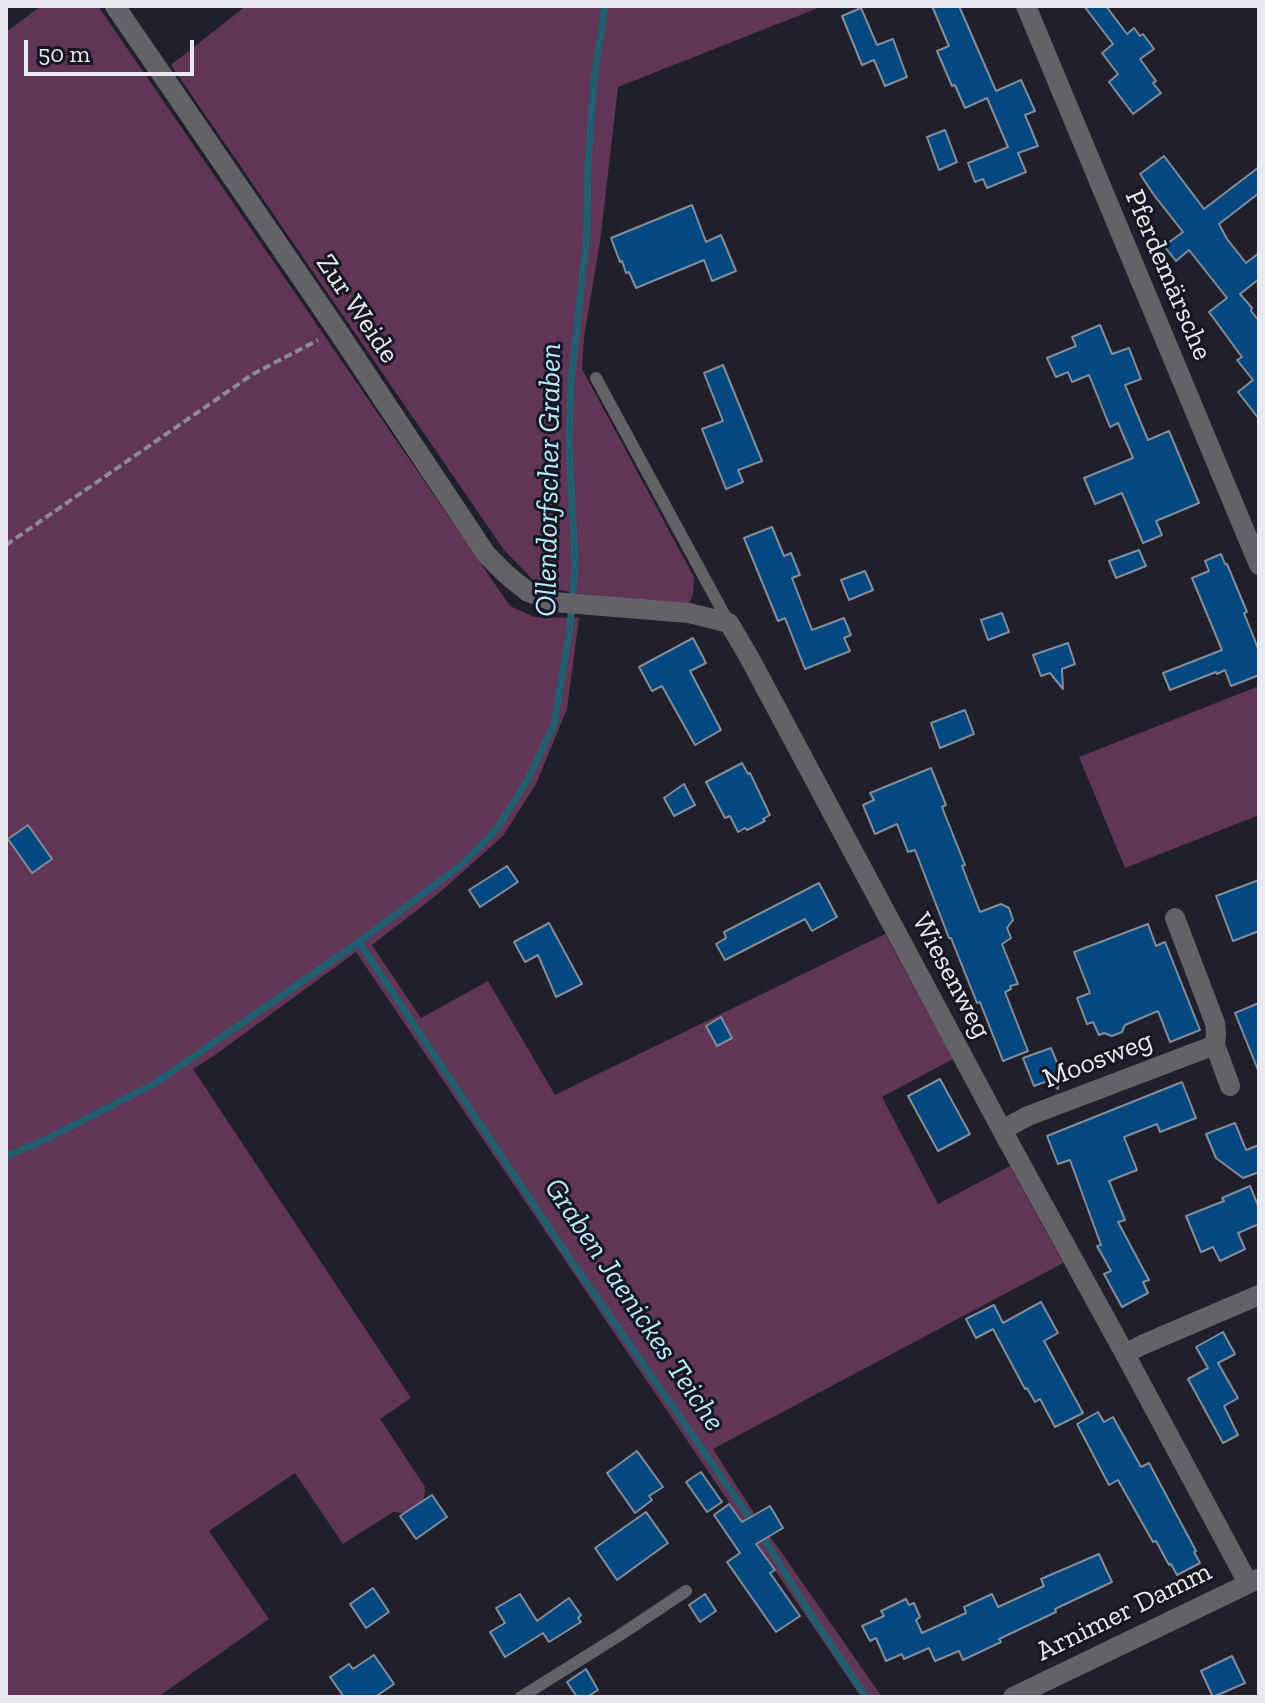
<!DOCTYPE html>
<html>
<head>
<meta charset="utf-8">
<style>
  body { margin:0 }
  #map { position:relative; width:1265px; height:1703px; overflow:hidden; background:#1f202c; font-family:"Zilla Slab",serif }
  canvas { display:block }
  .frame { position:absolute; inset:0; border:8px solid #e8e9f2; pointer-events:none }
  .scale { position:absolute; left:24px; top:40px; width:170px; height:36px; box-sizing:border-box; border:4px solid #e8e9f2; border-top:0; padding-left:10px; font-size:24px; line-height:28px; white-space:nowrap; color:#e8e9f2; -webkit-text-stroke:6px #161722; paint-order:stroke }
</style>
</head>
<body>
<div id="map">
<canvas width="1265" height="1703"></canvas>
<div class="frame"></div>
<div class="scale">50 m</div>
</div>
<script>
const g = document.querySelector('canvas').getContext('2d');
g.lineJoin = 'round';
function fillPath(path, color) {
  g.fillStyle = color;
  g.fill(path, 'evenodd');
}
function shape(rows) {
  const path = new Path2D();
  for (const r of rows) {
    path.moveTo(r[0], r[1]);
    for (let i = 2; i < r.length; i += 2) path.lineTo(r[i], r[i + 1]);
  }
  return path;
}
function trace(path, color, width, dash) {
  g.strokeStyle = color;
  g.lineWidth = width;
  g.lineCap = dash ? 'butt' : 'round';
  g.setLineDash(dash || []);
  g.stroke(path);
}
function label(font, color, halo, rows, align = 'center') {
  g.font = font + ' "Zilla Slab",serif';
  g.lineWidth = 6;
  g.setLineDash([]);
  g.textBaseline = 'middle';
  g.strokeStyle = halo;
  g.fillStyle = color;
  for (const [text, x, y, turn = 0] of rows) {
    g.save();
    g.translate(x, y);
    g.rotate((+turn || 0) * Math.PI / 180);
    g.textAlign = isNaN(turn) ? turn : align;
    if (halo) g.strokeText(text, 0, 0);
    g.fillText(text, 0, 0);
    g.restore();
  }
}
fillPath(shape([
  [41,6,98,6,510,606,534,617,579,618,567,709,536,784,503,836,438,894,372,945,421,1018,488,981,555,1095,885,934,953,1059,882,1097,938,1204,1010,1166,1063,1263,713,1449,756,1516,882,1697,861,1697,356,952,215,1055,193,1069,411,1398,380,1419,425,1487,424,1500,404,1513,393,1512,343,1544,295,1473,209,1531,269,1619,158,1697,6,1697,6,32],
  [246,6,823,6,618,87,600,242,584,337,582,369,694,577,693,595,690,602,681,605,580,594,538,585,504,550,171,65],
  [1259,686,1259,815,1125,868,1079,757]
]), '#613556');
trace(shape([
  [359,942,562,1247,754,1524],
  [6,1156,38,1143,154,1084,359,942,460,866,496,830,527,781,554,725,570,627,575,565,569,442,571,381,587,233,588,164,594,79,605,6],
  [761,1534,808,1610,866,1697]
]), '#225e70', 7);
const building = shape([
  [932,6,959,6,996,91,1021,80,1035,111,1025,115,1038,146,1018,153,1026,172,987,188,983,179,975,182,968,163,1008,147,987,98,965,108,955,85,952,86,937,51,949,46,932,6],
  [1084,6,1106,6,1127,34,1134,28,1140,36,1143,34,1154,49,1140,59,1156,81,1153,83,1161,93,1133,114,1109,82,1118,74,1102,53,1113,44,1084,6],
  [861,8,877,45,893,39,907,77,885,86,874,60,862,65,842,16,861,8],
  [945,130,957,162,939,170,927,137,945,130],
  [1164,156,1204,209,1259,167,1259,193,1219,224,1227,239,1246,263,1259,253,1259,279,1240,294,1252,308,1251,311,1259,321,1259,419,1238,392,1253,380,1237,360,1242,357,1209,312,1227,298,1189,250,1176,261,1164,246,1183,232,1154,195,1140,174,1164,156],
  [692,205,706,242,721,235,736,271,712,281,704,260,636,288,629,272,626,273,622,261,620,262,611,238,692,205],
  [1100,325,1112,354,1129,348,1141,379,1125,385,1148,440,1169,431,1199,503,1156,521,1162,535,1143,543,1122,493,1095,504,1084,478,1133,458,1118,423,1110,427,1089,375,1072,382,1068,372,1056,377,1047,358,1076,346,1072,337,1100,325],
  [723,365,762,461,738,470,743,482,726,489,702,429,723,421,704,373,723,365],
  [772,527,784,556,791,553,800,575,792,578,812,630,844,618,851,635,844,638,850,651,805,669,785,618,778,621,744,538,772,527],
  [1139,550,1146,566,1116,578,1109,561,1139,550],
  [1221,554,1225,564,1227,564,1247,612,1244,613,1259,651,1259,675,1231,686,1225,670,1217,674,1216,672,1170,690,1163,673,1222,650,1192,578,1209,571,1205,561,1221,554],
  [865,571,873,590,849,600,841,580,865,571],
  [1002,613,1009,632,988,640,981,620,1002,613],
  [693,638,706,663,690,671,721,730,695,745,662,686,652,691,639,667,693,638],
  [1068,643,1075,664,1062,669,1063,689,1050,673,1041,676,1033,655,1068,643],
  [965,710,974,734,940,748,931,723,965,710],
  [742,763,748,774,750,773,770,815,763,819,765,821,747,830,745,828,738,832,730,816,725,818,706,782,742,763],
  [931,768,946,805,942,807,965,865,962,866,980,912,1001,904,1009,908,1013,920,1007,928,1011,938,1002,944,1018,984,1010,986,1011,989,1005,992,1028,1051,1003,1061,980,1002,977,1003,951,938,949,938,915,850,908,852,897,824,875,834,863,805,874,800,870,793,931,768],
  [684,784,695,805,674,816,664,798,684,784],
  [28,825,52,859,32,873,8,839,28,825],
  [507,866,518,882,480,907,469,890,507,866],
  [1259,880,1259,931,1233,941,1216,896,1259,880],
  [819,883,837,917,812,931,805,919,725,960,716,944,726,938,724,932,819,883],
  [549,923,582,984,556,997,538,955,525,962,514,942,549,923],
  [1148,924,1156,946,1165,942,1200,1030,1170,1042,1158,1011,1125,1025,1122,1032,1112,1036,1104,1033,1099,1035,1093,1022,1087,1024,1077,998,1090,993,1074,952,1148,924],
  [1259,1003,1259,1069,1258,1070,1235,1013,1259,1003],
  [721,1017,732,1038,717,1046,706,1026,721,1017],
  [1051,1048,1060,1070,1058,1089,1047,1081,1034,1086,1023,1058,1051,1048],
  [940,1079,970,1134,938,1151,908,1096,940,1079],
  [1182,1082,1196,1118,1160,1132,1157,1124,1124,1137,1137,1170,1109,1181,1125,1220,1118,1222,1149,1280,1143,1282,1148,1293,1122,1307,1104,1274,1111,1271,1097,1246,1101,1245,1070,1160,1058,1164,1047,1136,1182,1082],
  [1235,1123,1246,1150,1259,1145,1259,1172,1243,1178,1216,1158,1206,1134,1235,1123],
  [1250,1186,1259,1208,1259,1224,1238,1233,1245,1249,1220,1261,1213,1247,1201,1252,1186,1216,1224,1201,1222,1198,1250,1186],
  [1041,1302,1058,1333,1044,1341,1083,1413,1055,1427,1040,1399,1035,1402,1027,1388,1025,1389,993,1329,976,1338,966,1319,994,1305,1003,1323,1041,1302],
  [1223,1332,1235,1354,1218,1363,1238,1398,1224,1406,1238,1435,1223,1443,1188,1379,1208,1368,1196,1347,1223,1332],
  [1098,1412,1104,1422,1113,1417,1141,1467,1149,1463,1196,1551,1194,1552,1200,1563,1177,1575,1171,1564,1169,1565,1156,1541,1153,1542,1118,1480,1109,1485,1077,1424,1098,1412],
  [637,1451,663,1487,649,1496,652,1500,635,1513,607,1473,637,1451],
  [701,1472,722,1502,707,1512,686,1482,701,1472],
  [432,1495,447,1517,416,1539,400,1516,432,1495],
  [729,1504,742,1522,770,1506,783,1528,756,1544,775,1570,770,1573,800,1616,776,1632,727,1562,740,1553,714,1515,729,1504],
  [646,1512,668,1543,617,1580,595,1548,646,1512],
  [1099,1554,1112,1582,1055,1609,1056,1612,999,1639,1001,1642,963,1660,959,1651,935,1661,929,1648,904,1659,902,1654,886,1661,876,1638,870,1641,862,1626,884,1616,881,1611,906,1599,909,1605,914,1603,920,1617,916,1620,922,1633,966,1613,964,1607,992,1594,998,1607,1044,1586,1041,1579,1099,1554],
  [373,1588,389,1612,366,1628,350,1604,373,1588],
  [520,1594,537,1621,569,1598,581,1615,578,1618,581,1622,549,1642,543,1633,505,1657,490,1632,505,1623,496,1608,520,1594],
  [705,1594,716,1611,700,1622,689,1605,705,1594],
  [374,1655,394,1684,375,1697,344,1697,330,1677,349,1664,353,1669,374,1655],
  [1232,1656,1245,1683,1213,1697,1201,1671,1232,1656],
  [586,1669,598,1690,587,1697,577,1697,567,1682,586,1669]
]);
fillPath(building, '#034880');
trace(building, '#828d99', 2);
trace(shape([
  [6,545,253,374,318,340]
]), '#8a8b95', 4, [8, 4]);
trace(shape([
  [596,378,729,623],
  [521,1697,620,1635,686,1591]
]), '#646167', 12);
trace(shape([
  [115,6,337,330,486,554,507,575,528,592,554,602,689,613,729,623,749,657,1002,1130,1125,1354,1248,1583],
  [1026,6,1259,565],
  [1175,918,1215,1023,1216,1034,1215,1045,1230,1086],
  [1002,1130,1028,1116,1215,1045],
  [1125,1354,1142,1345,1259,1295],
  [1013,1697,1258,1579]
]), '#646167', 20);
label('28px', '#e8e9f2', '#161722', [
  ["Pferdemärsche",1168,275,67],
  ["Zur Weide",357,309,56],
  ["Wiesenweg",951,976,62],
  ["Moosweg",1098,1060,-21],
  ["Arnimer Damm",1124,1612,-26]
]);
label('italic 30px', '#b8eafc', '#161722', [
  ["Ollendorfscher Graben",549,480,-89],
  ["Graben Jaenickes Teiche",634,1305,56]
]);
</script>
</body>
</html>
